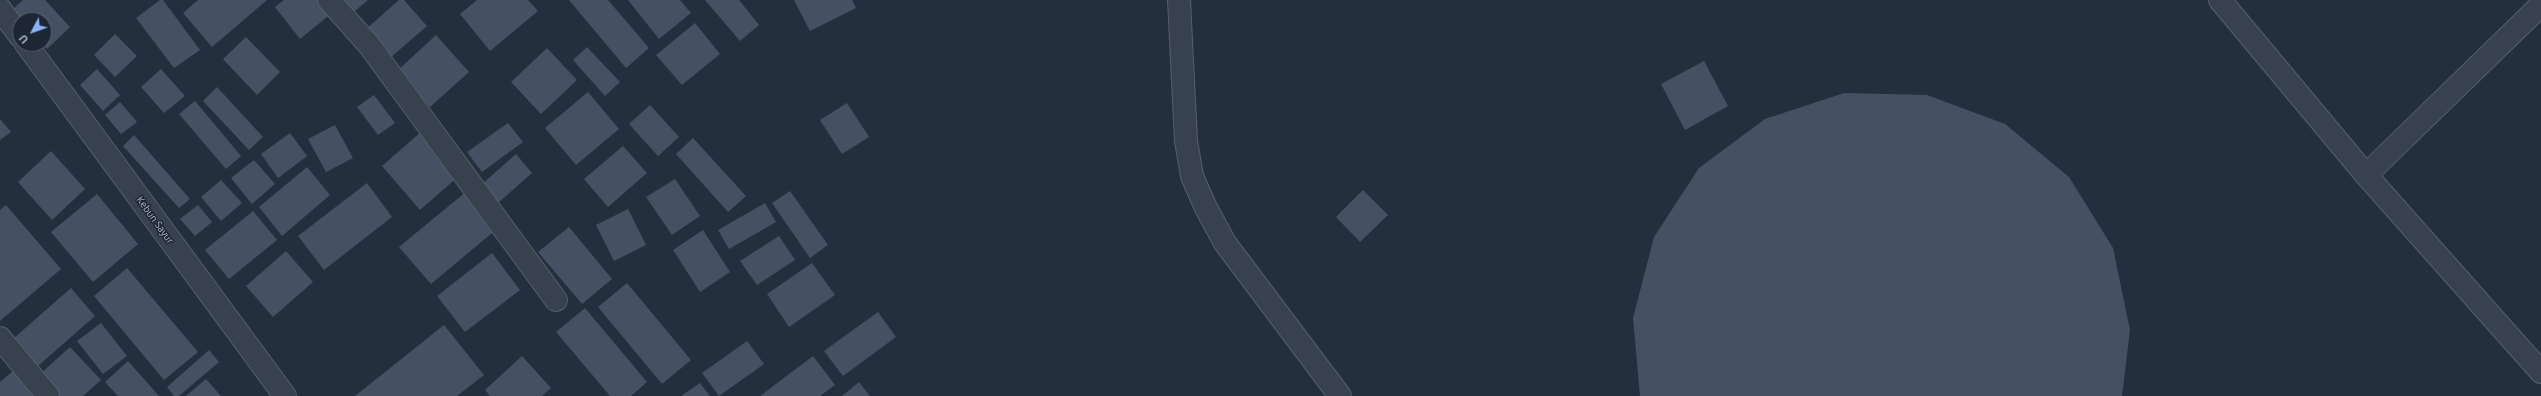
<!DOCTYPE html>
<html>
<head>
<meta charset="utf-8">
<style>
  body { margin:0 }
  #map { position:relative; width:2541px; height:396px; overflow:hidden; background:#242f3e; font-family:Ubuntu,sans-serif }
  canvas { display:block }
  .north { position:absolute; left:12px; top:12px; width:40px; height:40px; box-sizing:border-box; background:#1d2633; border:1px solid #59626f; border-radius:50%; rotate:229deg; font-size:11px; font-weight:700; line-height:16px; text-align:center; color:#b4bcc9 }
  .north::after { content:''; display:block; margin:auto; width:14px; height:18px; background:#8ab4f8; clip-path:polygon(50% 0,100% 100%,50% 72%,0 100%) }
</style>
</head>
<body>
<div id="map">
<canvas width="2541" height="396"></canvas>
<div class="north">U</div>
</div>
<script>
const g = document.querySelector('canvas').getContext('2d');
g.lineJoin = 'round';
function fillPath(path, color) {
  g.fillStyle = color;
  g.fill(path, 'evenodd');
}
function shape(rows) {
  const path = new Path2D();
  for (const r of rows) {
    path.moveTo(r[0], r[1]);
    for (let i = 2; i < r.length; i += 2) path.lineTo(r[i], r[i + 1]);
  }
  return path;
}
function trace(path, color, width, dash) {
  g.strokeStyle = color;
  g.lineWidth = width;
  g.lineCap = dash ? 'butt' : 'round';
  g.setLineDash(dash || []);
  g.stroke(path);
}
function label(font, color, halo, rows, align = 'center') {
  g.font = font + ' Ubuntu,sans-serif';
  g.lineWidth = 3;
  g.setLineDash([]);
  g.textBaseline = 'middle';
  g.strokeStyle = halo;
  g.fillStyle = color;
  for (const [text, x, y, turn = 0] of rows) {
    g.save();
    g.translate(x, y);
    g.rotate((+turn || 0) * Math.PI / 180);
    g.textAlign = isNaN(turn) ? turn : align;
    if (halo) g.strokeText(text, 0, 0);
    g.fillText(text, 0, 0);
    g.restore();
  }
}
fillPath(shape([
  [23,0,45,0,70,27,47,49,43,44,44,20,21,20,12,10],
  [160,0,163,0,200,50,174,68,136,18],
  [198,0,267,0,212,47,183,13],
  [284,0,321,0,332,13,300,39,275,7],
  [335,0,368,0,349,16],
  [399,0,404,0,427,26,390,58,365,30],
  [477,0,528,0,538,11,490,51,460,14],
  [569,0,608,0,649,48,626,68],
  [628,0,680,0,691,13,659,39],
  [705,0,739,0,759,25,740,41],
  [794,0,852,0,856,8,810,31],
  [695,23,720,54,682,85,656,55],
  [115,34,137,56,115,77,94,55],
  [436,35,469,72,430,107,397,71],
  [246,37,280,72,257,95,223,59],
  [587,47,620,82,605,96,573,60],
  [547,48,577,80,541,114,511,82],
  [1704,61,1728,106,1685,130,1661,84],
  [97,69,120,95,103,111,80,85],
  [161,69,185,96,164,113,141,87],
  [217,87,263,137,249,150,203,101],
  [588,92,619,129,576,165,545,128],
  [1844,93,1927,95,2005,124,2069,177,2113,248,2130,330,2122,396,1640,396,1633,318,1654,237,1699,168,1765,119],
  [374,95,395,123,378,135,357,107],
  [195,101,241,156,226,169,179,114],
  [120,102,137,122,121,134,105,115],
  [847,103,869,137,842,154,820,120],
  [650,105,679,137,658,156,629,124],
  [0,119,11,132,0,140],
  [508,123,523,142,482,172,467,152],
  [335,125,353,158,326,172,308,139],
  [422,131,460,175,420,210,382,166],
  [290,133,307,156,278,178,261,154],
  [134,135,190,199,179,208,123,146],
  [693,138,746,196,728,212,676,154],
  [623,146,647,173,608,207,584,179],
  [51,151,85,189,52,220,18,182],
  [516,154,532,173,498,203,481,185],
  [254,160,275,184,252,204,231,178],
  [307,167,330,195,282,236,259,207],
  [675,179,700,216,672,235,646,197],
  [221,180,242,203,221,221,201,197],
  [367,183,392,217,324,270,298,236],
  [1363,190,1388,215,1360,242,1336,217],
  [467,191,498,228,431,284,399,247],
  [790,191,828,245,810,258,772,203],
  [97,194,138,244,93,282,51,232],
  [765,203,776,222,729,249,718,230],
  [6,205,61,269,0,321,0,210],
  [198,205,212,222,195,236,180,219],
  [628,209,646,245,614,261,596,225],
  [253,211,277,240,229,279,205,250],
  [569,227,612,279,582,304,538,252],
  [703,230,730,272,700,292,673,250],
  [779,236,795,260,757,285,740,261],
  [286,251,313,282,273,317,246,286],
  [492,253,520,290,465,332,437,296],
  [812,263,835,295,789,327,767,294],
  [127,268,198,352,164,380,94,296],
  [627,283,691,360,662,384,598,307],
  [71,288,95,316,38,366,14,338],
  [585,308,647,382,631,396,610,396,556,332],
  [878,312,896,337,843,376,824,351],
  [101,323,127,356,103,374,77,341],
  [444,325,484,375,457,396,355,396],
  [747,341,764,364,719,396,702,373],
  [70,347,101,380,83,396,60,396,40,374],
  [209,350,219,362,179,396,174,396,167,387],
  [522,356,551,388,542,396,490,396,485,390],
  [813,356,835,385,820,396,760,396],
  [128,361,159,396,118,396,105,382],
  [13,371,36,396,0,396,0,382],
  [206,379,221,396,186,396],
  [859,382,870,396,842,396],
  [700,383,710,396,681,396]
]), '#455162');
const minor = shape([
  [329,0,369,45,556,300],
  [1179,0,1186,141,1192,176,1205,206,1225,243,1340,396],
  [2220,0,2366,175,2541,372],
  [0,9,20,36],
  [26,44,285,396],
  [2366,175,2541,5],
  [0,338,48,396]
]);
trace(minor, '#565f6c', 24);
trace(minor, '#38414e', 22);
label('10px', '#b4bcc9', '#1d2633', [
  ["Kebun Sayur",155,220,54]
]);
</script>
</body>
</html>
